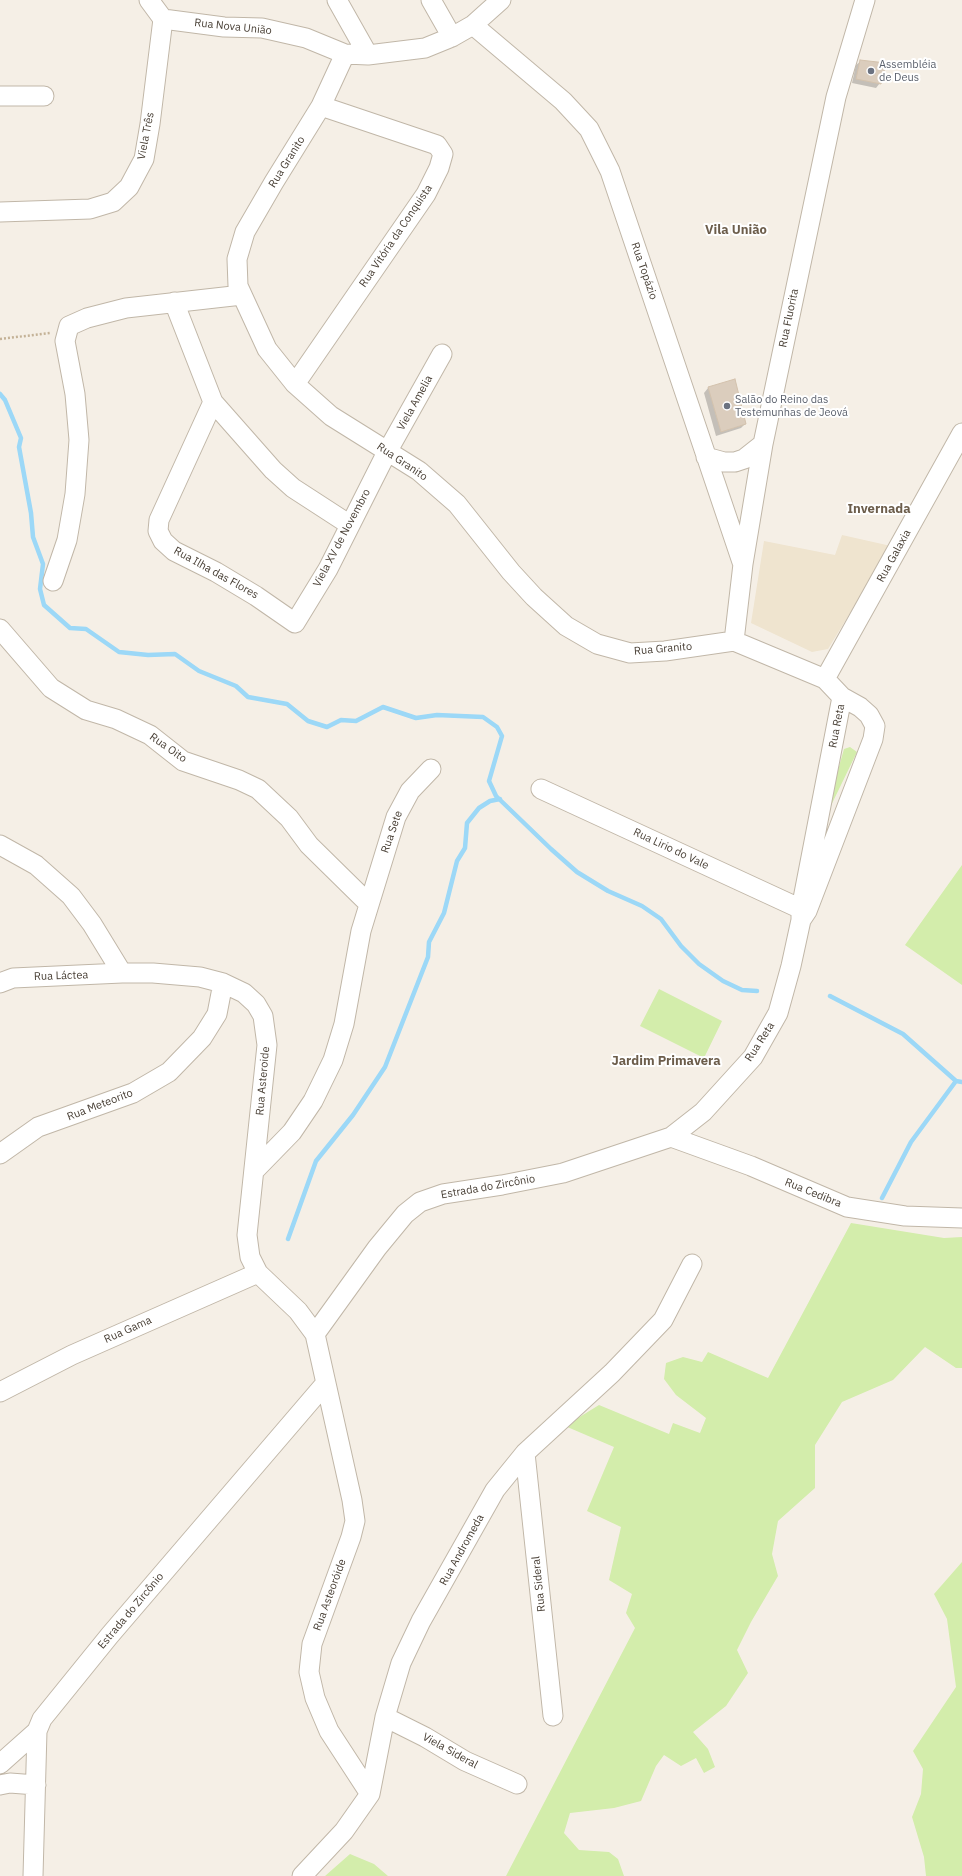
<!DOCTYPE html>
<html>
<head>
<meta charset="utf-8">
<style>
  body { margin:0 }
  canvas { display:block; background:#f5efe6 }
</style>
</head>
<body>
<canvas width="962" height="1876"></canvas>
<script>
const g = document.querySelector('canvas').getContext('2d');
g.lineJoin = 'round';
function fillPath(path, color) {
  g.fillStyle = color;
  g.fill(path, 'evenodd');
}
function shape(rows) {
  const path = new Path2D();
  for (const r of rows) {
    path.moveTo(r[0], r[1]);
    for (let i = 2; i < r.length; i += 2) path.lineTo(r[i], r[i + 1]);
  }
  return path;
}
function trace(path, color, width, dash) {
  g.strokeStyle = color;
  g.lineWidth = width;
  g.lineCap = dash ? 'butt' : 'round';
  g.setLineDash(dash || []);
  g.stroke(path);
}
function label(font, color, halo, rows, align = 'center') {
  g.font = font + ' "IBM Plex Sans",sans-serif';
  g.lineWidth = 4;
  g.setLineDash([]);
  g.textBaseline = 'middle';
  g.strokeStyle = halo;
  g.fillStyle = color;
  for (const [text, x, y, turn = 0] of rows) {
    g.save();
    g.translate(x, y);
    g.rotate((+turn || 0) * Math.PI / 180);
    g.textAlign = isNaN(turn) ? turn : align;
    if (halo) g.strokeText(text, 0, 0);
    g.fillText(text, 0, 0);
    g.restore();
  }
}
fillPath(shape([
  [842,535,891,546,828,649,812,652,751,623,764,541,835,555]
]), '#efe4cf');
fillPath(shape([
  [850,747,857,752,823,822,844,749],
  [962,865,962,985,905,945],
  [659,989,722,1021,704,1058,640,1026],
  [851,1223,944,1238,962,1237,962,1368,956,1368,925,1347,893,1380,842,1402,815,1445,815,1488,778,1521,772,1554,778,1576,751,1622,737,1650,748,1673,726,1706,693,1732,708,1749,715,1767,704,1773,696,1758,681,1766,664,1755,656,1766,641,1801,614,1808,570,1813,564,1833,579,1850,609,1852,618,1859,624,1876,506,1876,635,1628,626,1613,632,1594,609,1580,621,1527,587,1511,614,1447,565,1426,599,1405,669,1434,673,1423,700,1433,706,1418,676,1395,664,1379,666,1363,683,1357,702,1362,708,1352,768,1378],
  [962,1562,962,1876,926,1876,924,1857,912,1817,921,1794,923,1769,913,1751,956,1687,947,1619,934,1594],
  [350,1854,374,1864,388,1876,325,1876]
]), '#d3edab');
fillPath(shape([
  [861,61,880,83,876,88,852,83,856,65],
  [734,380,745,424,741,428,716,436,704,393,708,388]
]), '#0003');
trace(shape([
  [0,394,5,400,21,438,19,447,31,513,33,537,43,564,40,589,44,605,70,628,86,629,119,652,148,655,175,654,199,671,236,686,248,697,287,704,308,721,327,727,341,720,356,721,383,707,416,718,437,715,483,717,497,727,502,736,489,781,496,796,551,849,577,872,608,891,642,906,661,919,681,946,699,964,723,981,742,990,757,991],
  [830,996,903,1034,956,1081,962,1082],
  [882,1198,911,1142,956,1081],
  [288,1239,316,1161,353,1115,385,1067,428,957,429,942,444,913,457,861,465,848,467,823,479,808,490,801,500,799]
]), '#9cd8f7', 4.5);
const building = shape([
  [860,60,886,63,881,84,856,79,860,60],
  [735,379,746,424,721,432,708,387,735,379]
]);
fillPath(building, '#dbcdbd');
trace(building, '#d3c2ad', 1);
const minor = shape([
  [149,0,163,19,224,27,262,28,306,38,345,54,368,55,425,48,452,37,473,25,501,0],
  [337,0,368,55],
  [431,0,452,37],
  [473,25,563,101,589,129,610,171,742,562],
  [345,54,321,106,274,182,245,232,237,259,238,286,267,349,295,384,331,416,419,471,457,504,511,572,534,597,566,626,597,644,630,653,665,651,734,641,825,679,842,697,860,707,869,715,875,726,873,739,807,911,801,920],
  [0,96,44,96],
  [0,212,90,209,113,202,129,187,144,159,150,124,163,19],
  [174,302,213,402,273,470,293,488,350,525],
  [295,384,426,194,439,168,443,154,437,145,321,106],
  [213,402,159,520,158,531,163,541,174,551,216,572,256,596,295,623,328,569,387,452,442,354],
  [706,457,724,462,735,462,744,459,763,444],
  [53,581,67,540,75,494,79,440,75,394,65,341,69,326,87,318,126,308,242,295],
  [0,629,51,688,86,710,116,719,150,735,183,761,239,780,258,789,289,818,309,845,368,903],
  [734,641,743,564,763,444,836,97,865,0],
  [825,679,962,433],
  [541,789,801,909],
  [0,845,36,865,71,896,92,924,122,973,153,973,200,977,223,983,244,993,256,1004,263,1016,267,1045,247,1235,250,1257,258,1273,298,1311,315,1334,352,1500,355,1521,351,1537,312,1644,309,1672,315,1698,329,1731,370,1794],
  [0,983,13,978,122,973],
  [671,1137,751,1166,847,1207,905,1216,962,1218],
  [0,1154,38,1127,133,1093,169,1072,202,1038,217,1014,223,983],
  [254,1171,292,1132,313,1101,333,1060,344,1024,361,931,396,817,410,791,431,769],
  [315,1334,377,1248,405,1214,420,1202,443,1194,502,1185,563,1173,671,1137,703,1112,753,1057,778,1013,791,966,801,920,801,909,842,697],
  [0,1392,72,1355,258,1273],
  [525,1453,553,1716],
  [385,1717,425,1737,465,1761,517,1784],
  [0,1764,37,1731],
  [0,1785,10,1783,36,1785],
  [33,1876,37,1731,42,1719,110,1635,325,1384],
  [302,1876,344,1831,370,1794,385,1717,401,1663,421,1621,495,1490,525,1453,612,1373,663,1320,692,1264]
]);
trace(minor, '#c1b7a8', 21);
trace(shape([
  [0,339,50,333]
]), '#c4b297', 2.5, [2, 2]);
trace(minor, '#fff', 19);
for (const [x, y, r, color] of [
  [871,71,4,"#6b7280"],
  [727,406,4,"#6b7280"]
]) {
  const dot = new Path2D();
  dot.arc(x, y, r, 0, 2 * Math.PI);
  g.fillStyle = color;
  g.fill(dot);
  trace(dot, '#fff', 1.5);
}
label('11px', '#483f35', '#fff', [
  ["Rua Nova União",233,27,6],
  ["Viela Três",146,136,-79],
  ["Rua Granito",287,162,-58],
  ["Rua Vitória da Conquista",396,236,-56],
  ["Rua Topázio",644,271,71],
  ["Rua Fluorita",789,318,-78],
  ["Viela Amelia",415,403,-61],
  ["Rua Granito",402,462,34],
  ["Viela XV de Novembro",342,538,-62],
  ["Rua Galaxia",894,556,-61],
  ["Rua Ilha das Flores",216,573,29],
  ["Rua Granito",663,649,-5],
  ["Rua Reta",837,726,-79],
  ["Rua Oito",168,748,35],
  ["Rua Sete",392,832,-71],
  ["Rua Lirio do Vale",671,849,25],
  ["Rua Láctea",61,976,-2],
  ["Rua Reta",760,1042,-57],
  ["Rua Asteroide",263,1081,-85],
  ["Rua Meteorito",100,1105,-21],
  ["Estrada do Zircônio",488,1187,-10],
  ["Rua Cedibra",813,1193,22],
  ["Rua Gama",128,1330,-24],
  ["Rua Andromeda",462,1550,-61],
  ["Rua Sideral",539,1584,-96],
  ["Rua Asteoróide",330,1595,-70],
  ["Estrada do Zircônio",131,1611,-50],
  ["Viela Sideral",450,1751,29]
]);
label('11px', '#5b616d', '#fff', [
  ["Assembléia",879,65],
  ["de Deus",879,78],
  ["Salão do Reino das",735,400],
  ["Testemunhas de Jeová",735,413]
], 'left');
label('bold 13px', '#6c5d4b', '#fff', [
  ["Vila União",736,230],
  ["Invernada",879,509],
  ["Jardim Primavera",666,1061]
]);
</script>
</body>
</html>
